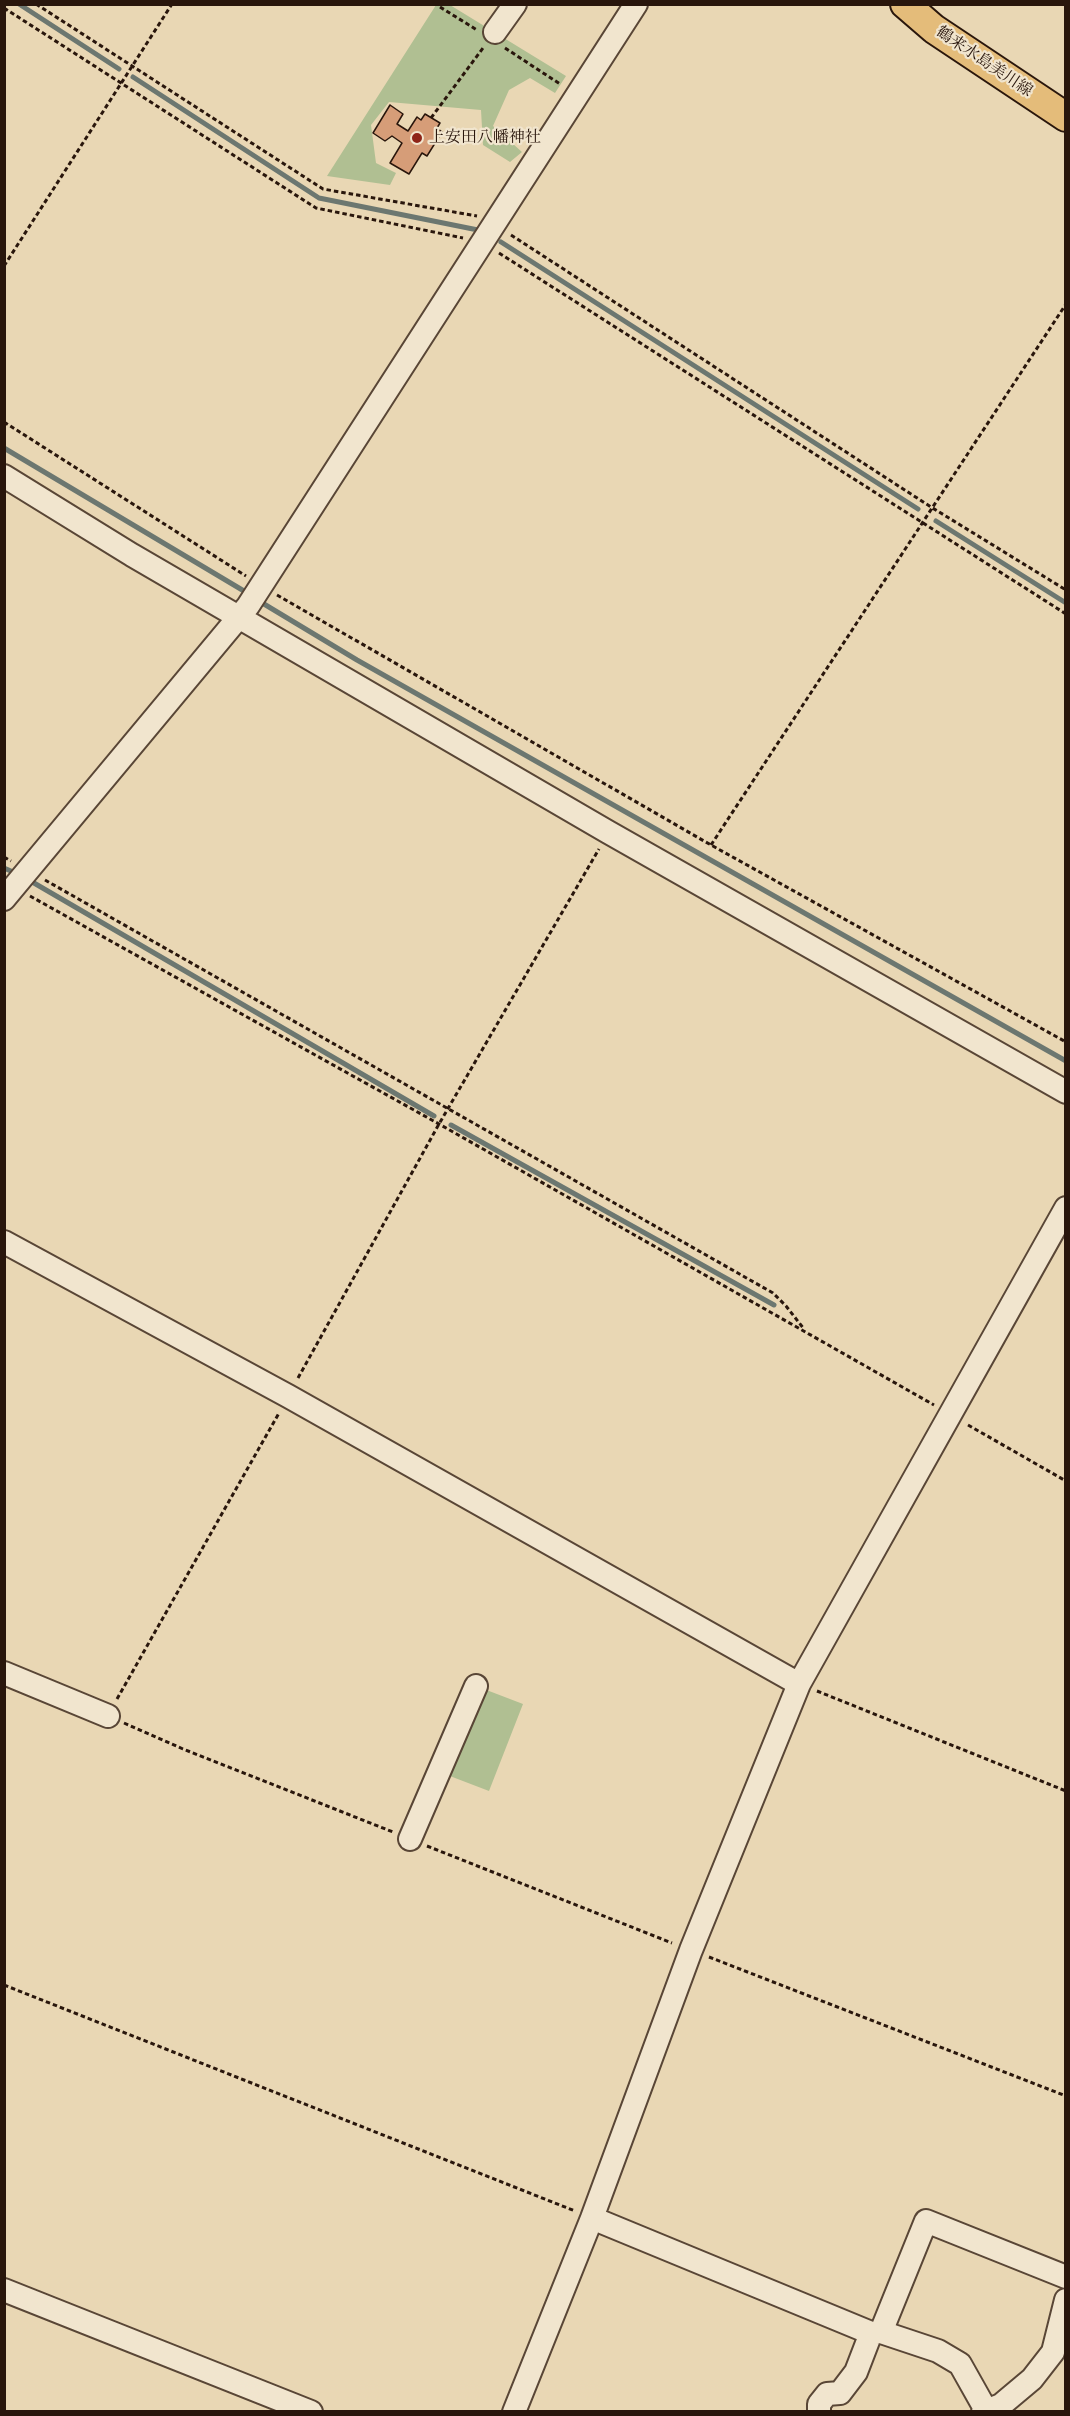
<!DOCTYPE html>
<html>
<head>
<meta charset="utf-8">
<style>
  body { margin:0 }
  #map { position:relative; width:1070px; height:2416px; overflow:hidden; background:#e9d7b4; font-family:"IM FELL Great Primer",serif }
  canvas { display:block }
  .frame { position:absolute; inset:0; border:6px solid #29160c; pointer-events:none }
</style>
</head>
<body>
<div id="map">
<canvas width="1070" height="2416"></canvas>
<div class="frame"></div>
</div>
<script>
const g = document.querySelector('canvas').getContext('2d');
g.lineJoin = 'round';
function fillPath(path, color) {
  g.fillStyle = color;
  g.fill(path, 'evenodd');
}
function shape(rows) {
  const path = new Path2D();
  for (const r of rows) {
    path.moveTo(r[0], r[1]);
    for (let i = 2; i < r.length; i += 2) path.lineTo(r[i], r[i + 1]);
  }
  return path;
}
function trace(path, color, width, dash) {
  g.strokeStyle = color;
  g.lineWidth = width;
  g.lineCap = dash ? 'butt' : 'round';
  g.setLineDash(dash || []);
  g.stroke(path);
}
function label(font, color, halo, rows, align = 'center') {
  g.font = font + ' "IM FELL Great Primer","Noto Serif JP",serif';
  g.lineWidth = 4.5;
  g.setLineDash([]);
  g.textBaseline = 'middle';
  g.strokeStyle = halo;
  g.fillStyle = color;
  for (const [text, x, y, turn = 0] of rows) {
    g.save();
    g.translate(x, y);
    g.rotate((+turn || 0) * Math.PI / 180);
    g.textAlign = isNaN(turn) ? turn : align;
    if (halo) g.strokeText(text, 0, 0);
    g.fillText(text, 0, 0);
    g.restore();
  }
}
fillPath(shape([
  [436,5,450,5,566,76,555,93,530,78,509,90,493,126,522,152,510,162,483,145,481,110,389,102,371,125,376,163,396,173,390,185,327,176],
  [476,1686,523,1704,489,1791,442,1773]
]), '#b0bf92');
trace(shape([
  [19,4,119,69],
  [133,77,319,198,478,230],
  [501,242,918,509],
  [4,448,249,594],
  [936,521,1066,603],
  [259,601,357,660,1066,1061],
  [4,868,13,872],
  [34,883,434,1116],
  [451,1125,774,1305]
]), '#6c7770', 5);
const building = shape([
  [390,105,403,114,397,124,408,131,417,117,421,120,425,114,440,123,437,128,442,132,427,156,422,153,409,174,390,163,402,143,392,136,385,141,373,133,390,105]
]);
fillPath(building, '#d69d78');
trace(building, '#29160c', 1.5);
const minor = shape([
  [495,32,515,4],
  [4,476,132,555,608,832,1066,1092],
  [4,899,248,606,636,4],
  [4,1242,288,1396,799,1684],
  [4,1673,108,1716],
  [410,1839,476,1686],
  [592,2218,871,2333,881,2332,926,2221,1066,2277],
  [4,2290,311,2412],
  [881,2332,938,2351,960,2364,987,2412],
  [514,2412,592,2218,691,1950,799,1684,1066,1208],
  [819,2412,819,2404,827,2394,840,2393,856,2372,871,2333],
  [983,2412,1001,2405,1032,2379,1053,2352,1066,2300]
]);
const major = shape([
  [905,4,934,29,1066,117]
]);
trace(minor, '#594636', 26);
trace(major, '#29160c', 32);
trace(shape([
  [36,4,323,189,477,216],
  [440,7,477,30],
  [4,8,316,208,463,238],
  [505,48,560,84],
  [431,118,483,48],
  [511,235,931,507,1066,590],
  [499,253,1066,614],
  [4,266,172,4],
  [4,422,246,576],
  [277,595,711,845,1066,1042],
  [711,845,1066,304],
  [4,857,11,861],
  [45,880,773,1293,786,1306,804,1329],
  [30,896,439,1124,934,1405],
  [298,1378,439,1124,599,849],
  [968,1425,1066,1481],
  [817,1691,1066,1791],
  [117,1699,279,1413],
  [124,1723,183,1749,393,1832],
  [427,1846,672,1943],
  [709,1957,1066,2096],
  [4,1985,575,2211]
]), '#29160c', 3, [4.5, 3]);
trace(minor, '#f1e5ce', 22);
trace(major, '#e4bc7a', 28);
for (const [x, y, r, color] of [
  [417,138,6,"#8f2418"]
]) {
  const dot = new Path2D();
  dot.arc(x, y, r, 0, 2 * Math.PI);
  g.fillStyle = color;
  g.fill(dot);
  trace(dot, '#f1e5ce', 2);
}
label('16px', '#29160c', '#f1e5ce', [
  ["鶴来水島美川線",984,62,34]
]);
label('16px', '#29160c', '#f1e5ce', [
  ["上安田八幡神社",429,138]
], 'left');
</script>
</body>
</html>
